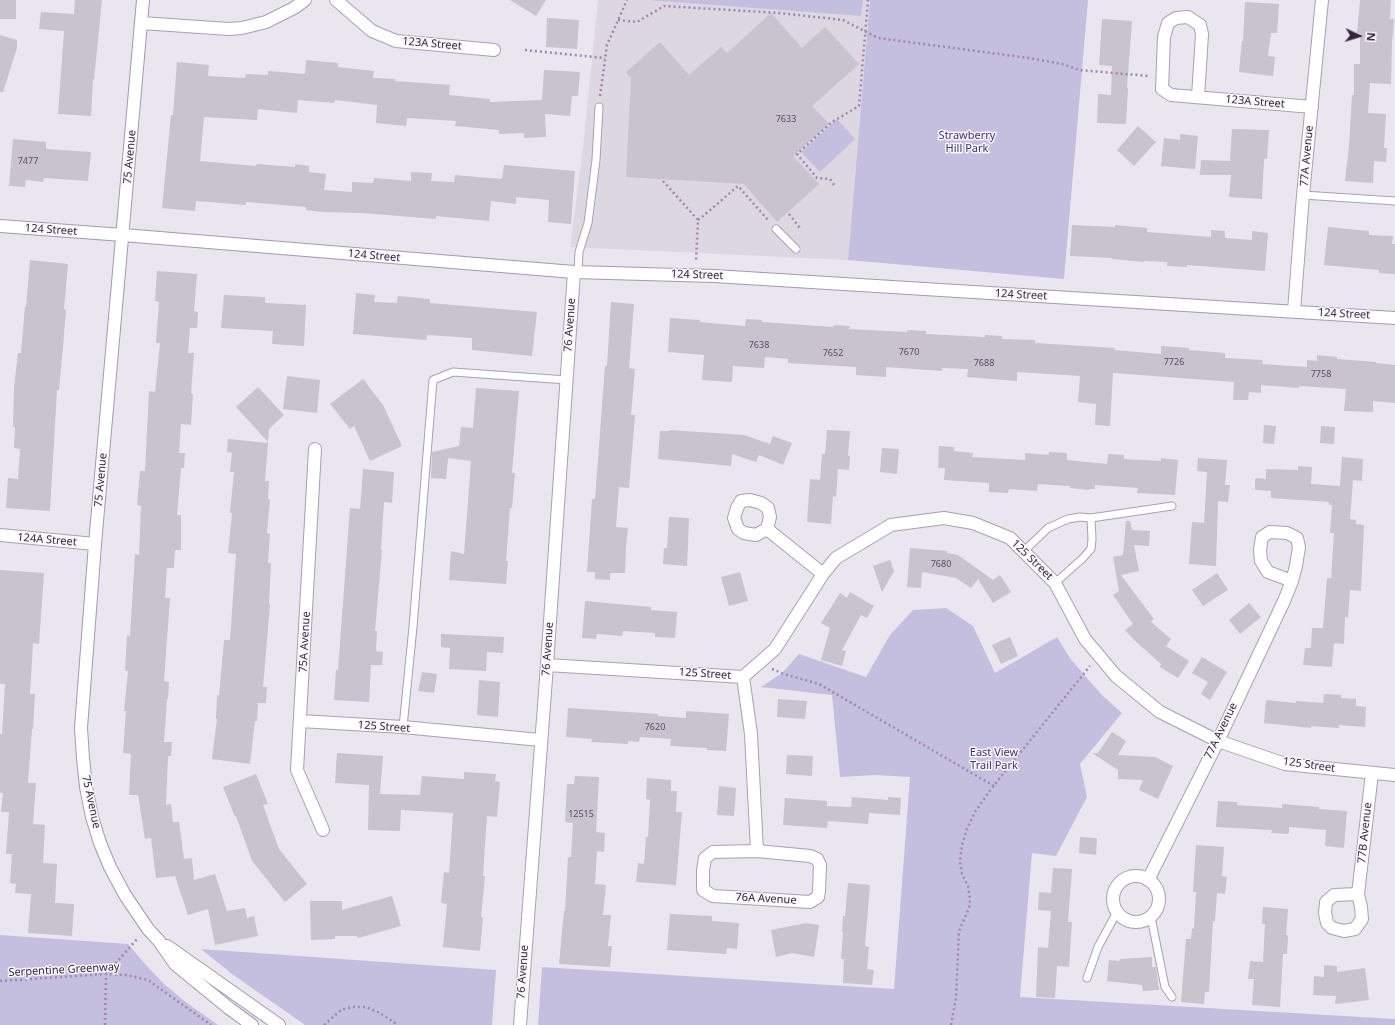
<!DOCTYPE html>
<html>
<head>
<meta charset="utf-8">
<style>
  body { margin:0 }
  #map { position:relative; width:1395px; height:1025px; overflow:hidden; background:#eae6ef; font-family:"Noto Sans",sans-serif }
  canvas { display:block }
  .north { position:absolute; left:1339px; top:16px; width:40px; height:40px; -webkit-text-stroke:3px #f8f7fb; paint-order:stroke; rotate:94deg; font-size:11px; font-weight:700; line-height:16px; text-align:center; color:#372441 }
  .north::after { content:''; display:block; margin:auto; width:14px; height:18px; background:#372441; clip-path:polygon(50% 0,100% 100%,50% 72%,0 100%) }
</style>
</head>
<body>
<div id="map">
<canvas width="1395" height="1025"></canvas>
<div class="north">N</div>
</div>
<script>
const g = document.querySelector('canvas').getContext('2d');
g.lineJoin = 'round';
function fillPath(path, color) {
  g.fillStyle = color;
  g.fill(path, 'evenodd');
}
function shape(rows) {
  const path = new Path2D();
  for (const r of rows) {
    if (r.length === 3) {
      path.moveTo(r[0] + r[2], r[1]);
      path.arc(r[0], r[1], r[2], 0, 2 * Math.PI);
      continue;
    }
    path.moveTo(r[0], r[1]);
    for (let i = 2; i < r.length; i += 2) path.lineTo(r[i], r[i + 1]);
  }
  return path;
}
function trace(path, color, width, dash) {
  g.strokeStyle = color;
  g.lineWidth = width;
  g.lineCap = dash ? 'butt' : 'round';
  g.setLineDash(dash || []);
  g.stroke(path);
}
function label(font, color, halo, rows, align = 'center') {
  g.font = font + ' "Noto Sans",sans-serif';
  g.lineWidth = 3;
  g.setLineDash([]);
  g.textBaseline = 'middle';
  g.strokeStyle = halo;
  g.fillStyle = color;
  for (const [text, x, y, turn = 0] of rows) {
    g.save();
    g.translate(x, y);
    g.rotate((+turn || 0) * Math.PI / 180);
    g.textAlign = isNaN(turn) ? turn : align;
    if (halo) g.strokeText(text, 0, 0);
    g.fillText(text, 0, 0);
    g.restore();
  }
}
fillPath(shape([
  [598,0,870,0,848,260,570,247,583,148]
]), '#ddd7e2');
fillPath(shape([
  [648,0,863,0,861,16],
  [870,0,1088,0,1064,279,848,260],
  [837,119,855,139,820,172,801,152],
  [946,608,973,626,995,673,1057,637,1070,658,1086,677,1103,696,1122,713,1080,764,1087,797,1056,856,1032,853,1020,997,1395,1019,1395,1025,538,1025,542,967,894,989,910,777,875,775,840,777,832,695,761,687,782,673,799,654,866,677,890,635,913,610],
  [0,935,128,944,145,964,163,983,183,1000,218,1025,0,1025],
  [201,949,496,970,492,1025,305,1025,232,974]
]), '#c5bfdf');
fillPath(shape([
  [0,0,16,0,16,19,0,19],
  [75,0,102,0,94,80,93,79,91,116,58,114,64,31,39,29,41,12,74,14],
  [510,0,546,0,536,16],
  [1360,0,1391,0,1390,19,1394,19,1392,43,1391,84,1370,83,1368,113,1386,114,1384,148,1387,148,1386,162,1374,161,1373,183,1345,181,1349,146,1352,95,1354,95,1354,64,1360,64,1360,34,1357,33],
  [1245,2,1279,4,1277,33,1271,33,1268,56,1275,57,1273,76,1239,72,1242,41,1243,41],
  [771,13,802,48,825,27,859,64,812,106,829,124,793,156,819,184,777,222,744,184,626,177,631,78,626,72,660,42,689,75,721,47,727,53],
  [547,18,579,20,577,49,546,47],
  [1102,19,1132,21,1127,88,1128,88,1126,124,1097,123,1098,94,1111,95,1112,66,1099,65],
  [0,35,17,40,17,48,3,92,0,92],
  [306,60,338,63,338,67,374,71,373,78,395,79,395,81,450,85,449,95,490,99,490,102,542,100,544,70,580,72,578,96,572,96,570,116,545,114,546,137,524,138,524,133,499,134,499,130,455,126,456,121,407,118,406,126,376,123,377,105,335,100,334,103,298,100,297,113,258,109,257,120,204,117,200,161,256,166,257,164,295,167,295,164,309,166,309,172,326,174,324,190,352,192,352,182,373,183,374,178,411,181,411,172,432,173,431,181,454,182,455,175,502,179,504,165,575,171,571,224,548,222,549,200,516,197,516,204,491,201,489,221,436,216,436,219,362,213,322,212,306,210,306,207,246,202,246,205,196,201,195,211,162,208,171,115,173,115,177,62,209,65,208,76,245,78,246,74,268,75,268,71,305,74],
  [1138,126,1156,142,1134,166,1117,150],
  [1232,129,1269,130,1267,159,1264,159,1262,199,1229,197,1231,175,1200,175,1201,160,1230,161],
  [1180,134,1198,136,1195,169,1161,166,1164,138,1180,140],
  [13,139,46,142,46,149,91,152,88,181,44,178,43,182,26,180,25,187,9,186],
  [1072,225,1115,227,1115,225,1147,228,1147,232,1211,237,1211,230,1225,231,1225,238,1252,240,1252,231,1268,233,1265,271,1187,265,1187,267,1167,266,1167,262,1144,261,1144,262,1112,259,1112,258,1070,256],
  [1328,227,1369,231,1369,235,1393,236,1392,244,1395,244,1395,274,1379,273,1379,270,1324,265],
  [30,260,68,264,64,309,66,310,63,347,59,390,57,390,50,511,6,508,8,478,18,479,20,449,14,448,15,427,13,427,14,387,18,353,21,353,25,307,26,307],
  [157,271,197,274,194,311,198,312,197,328,190,328,188,353,194,353,191,394,193,394,191,425,181,424,179,453,185,453,184,468,181,468,177,515,181,515,181,550,175,550,174,568,167,568,165,598,170,598,164,681,169,682,168,699,167,699,164,742,172,742,171,756,168,756,166,805,171,804,173,822,179,822,184,859,192,858,194,880,215,874,227,911,245,908,247,918,254,916,258,936,215,945,208,909,188,915,175,876,156,878,151,838,145,839,138,795,129,795,131,754,123,753,126,711,124,711,128,671,125,671,127,635,130,636,135,554,139,555,141,506,137,505,140,471,145,471,149,391,155,392,160,343,156,343,159,302,155,301],
  [356,293,375,295,374,302,397,303,398,296,430,299,430,303,537,312,532,356,472,350,472,338,427,335,426,340,353,334],
  [224,295,265,297,265,303,306,305,304,346,272,344,273,331,221,328],
  [611,302,634,304,629,368,635,369,631,415,635,415,629,488,619,487,616,527,628,528,626,547,625,573,610,573,610,580,595,579,595,572,587,572,592,499,595,499,605,366,607,366],
  [670,318,700,320,700,322,745,326,746,319,762,320,762,322,833,327,834,325,850,326,849,329,907,332,907,330,926,331,926,334,985,337,985,335,1002,336,1002,339,1035,340,1035,343,1115,348,1114,350,1161,354,1161,346,1189,348,1189,350,1225,353,1225,358,1263,360,1262,364,1307,367,1307,360,1317,361,1317,355,1337,357,1337,359,1376,362,1376,363,1395,365,1395,403,1373,401,1373,412,1344,411,1346,389,1299,386,1299,388,1261,385,1261,393,1249,392,1248,400,1233,400,1234,382,1113,373,1110,426,1095,425,1096,404,1078,402,1080,376,1017,372,1017,381,967,377,968,369,942,368,942,371,886,367,886,377,856,375,856,367,788,363,788,359,765,357,764,368,733,366,732,382,702,380,704,355,668,352],
  [287,376,320,380,317,413,283,409],
  [363,379,383,405,402,446,370,461,354,426,350,429,330,404],
  [258,387,284,415,269,429,268,442,236,407],
  [476,388,519,391,512,473,515,473,512,508,510,508,506,561,508,561,506,584,449,580,451,551,464,554,471,461,448,458,446,479,431,478,432,452,459,446,461,427,473,428],
  [1264,425,1276,426,1274,444,1263,443],
  [1321,426,1335,427,1334,444,1320,443],
  [669,430,744,435,770,444,773,436,792,443,783,465,759,455,756,462,732,454,731,466,658,459,660,431,669,431],
  [827,430,850,431,848,456,850,456,849,470,838,469,836,497,833,496,831,524,807,522,810,479,820,480,822,454,825,454],
  [228,439,268,443,265,481,269,481,268,499,270,499,267,533,270,534,268,563,271,563,269,604,270,605,263,687,267,687,266,703,258,703,257,721,255,721,250,764,212,759,217,719,216,719,217,695,219,696,224,640,230,640,236,554,228,553,232,513,230,513,234,472,230,472,232,453,227,452],
  [939,446,954,447,954,451,973,453,972,457,1025,460,1025,453,1049,455,1049,452,1067,453,1067,460,1107,464,1108,454,1124,455,1124,459,1161,461,1161,458,1178,460,1175,495,1137,493,1138,488,1095,485,1095,489,1090,489,1089,490,1070,488,1070,486,1038,484,1037,491,1009,489,1008,493,989,492,989,483,944,480,945,468,938,468],
  [882,448,899,449,897,474,880,472],
  [1342,457,1363,459,1362,481,1353,480,1350,519,1356,520,1356,524,1364,525,1361,591,1350,590,1348,618,1345,617,1344,644,1334,643,1332,667,1303,665,1305,648,1311,648,1312,628,1323,628,1327,578,1331,578,1334,533,1330,533,1332,505,1329,505,1329,502,1271,498,1271,491,1255,490,1255,478,1266,479,1266,469,1298,470,1298,466,1312,467,1311,484,1340,486],
  [1198,458,1227,460,1225,485,1230,485,1228,502,1218,501,1216,566,1189,564,1192,522,1204,523,1207,472,1197,471],
  [363,469,394,472,392,503,384,502,381,550,382,550,375,631,377,631,376,651,383,652,382,665,371,665,369,702,334,700,336,670,338,670,350,508,360,509],
  [669,517,689,518,687,566,663,564,664,548,667,548],
  [1126,521,1130,521,1132,530,1150,531,1149,546,1134,545,1139,571,1121,575,1154,619,1151,622,1171,639,1166,646,1189,661,1178,678,1160,667,1161,664,1134,640,1125,630,1133,624,1113,595,1119,591,1113,557,1123,555],
  [910,548,947,551,947,553,958,555,993,580,1000,575,1011,592,993,603,978,579,971,588,956,578,922,572,921,588,907,587],
  [890,560,894,571,882,592,873,566],
  [0,570,44,573,39,644,33,643,30,694,35,694,33,729,32,729,28,783,36,783,33,824,45,825,43,863,57,864,55,903,74,904,72,936,28,933,31,894,15,893,16,884,10,883,12,854,6,854,9,812,1,812,3,793,0,793,0,734,2,734,5,684,0,684],
  [740,572,748,601,729,606,721,577],
  [1217,573,1228,590,1203,606,1192,590],
  [850,592,874,606,867,618,861,615,842,650,846,651,842,666,821,660,830,628,821,623,840,593,847,598],
  [585,601,651,607,651,610,677,612,675,638,655,637,655,633,623,631,622,636,597,634,596,639,582,638],
  [1249,603,1261,617,1240,634,1229,620],
  [441,634,504,637,503,653,487,652,486,671,449,669,450,648,441,647],
  [1010,637,1018,656,1001,664,992,645],
  [1202,657,1227,672,1210,700,1201,694,1208,682,1192,673],
  [422,672,437,674,434,693,418,691],
  [479,680,500,682,498,717,477,715],
  [1324,694,1341,695,1341,698,1356,699,1356,706,1366,707,1365,727,1339,725,1339,728,1311,726,1311,728,1264,723,1266,700,1296,703,1296,701,1323,703],
  [778,699,807,701,805,719,777,717],
  [568,708,658,714,658,716,686,718,686,711,729,714,726,751,707,750,707,748,670,746,671,739,640,737,639,742,628,741,628,744,591,742,592,739,566,737],
  [1112,732,1126,741,1118,755,1155,757,1173,766,1158,799,1139,790,1143,780,1118,779,1118,770,1092,753,1098,753],
  [337,753,383,756,380,794,420,795,422,776,464,779,464,772,496,774,495,781,500,782,497,817,487,816,483,876,485,876,481,917,483,918,480,951,443,947,447,904,441,903,444,872,449,873,453,813,401,810,400,831,368,830,369,785,335,783],
  [787,755,813,756,812,776,786,774],
  [256,774,268,804,263,805,279,849,307,884,285,902,252,861,236,816,235,817,223,787],
  [575,776,599,777,596,832,605,833,604,852,597,851,595,884,606,885,603,915,611,915,608,946,612,946,610,967,559,964,564,911,565,911,568,857,571,857,573,823,565,822,567,784,574,784],
  [647,778,671,780,671,791,677,791,676,812,682,812,676,885,636,882,638,863,644,864,646,837,648,837,650,800,646,799],
  [719,786,736,788,734,816,717,815],
  [852,797,888,800,888,797,901,798,900,815,869,813,868,824,828,821,827,828,783,825,785,798,827,801,827,806,851,807],
  [1218,801,1237,802,1237,805,1282,808,1282,804,1319,807,1319,809,1347,811,1344,848,1325,846,1326,830,1289,827,1289,834,1271,833,1272,830,1216,827],
  [1080,837,1097,838,1096,855,1079,853],
  [1196,845,1224,847,1222,876,1227,877,1225,894,1217,893,1215,921,1213,921,1209,992,1205,992,1204,1004,1181,1002,1186,939,1191,939,1192,928,1194,929,1196,892,1193,892],
  [1053,868,1072,869,1068,922,1072,922,1069,967,1057,966,1055,998,1036,997,1038,947,1048,948,1051,911,1038,910,1039,892,1051,893],
  [848,883,870,885,865,946,869,947,867,969,874,970,872,985,843,983,844,959,841,959,843,932,842,932,843,916,845,916],
  [392,896,401,926,358,938,357,936,335,936,335,939,311,940,310,901,342,901,342,910],
  [1263,907,1288,909,1286,935,1288,935,1287,954,1283,954,1280,1007,1252,1005,1254,979,1248,979,1250,961,1263,962,1265,924,1262,924],
  [670,914,712,916,712,921,739,923,737,949,727,948,726,954,667,950],
  [806,923,819,925,814,957,792,953,776,957,771,930],
  [1152,957,1152,967,1156,967,1159,990,1143,991,1142,985,1107,981,1109,960,1119,961,1120,959],
  [1324,965,1337,966,1337,972,1365,968,1369,1000,1335,1004,1336,996,1313,995,1314,976,1324,977]
]), '#c9c2cf');
const lane = shape([
  [1303,195,1395,201],
  [776,229,796,249],
  [578,272,579,252,588,223,596,160,599,107],
  [1023,552,1048,528,1068,519,1080,517,1091,518,1172,506],
  [1055,583,1082,559,1091,549,1092,539,1091,518],
  [403,727,413,627,433,380,453,372,567,380],
  [1151,917,1165,987,1172,997],
  [1087,978,1098,947,1117,912]
]);
const street = shape([
  [336,0,372,31,396,41,494,50],
  [141,23,229,29,242,28,266,22,294,8,305,0],
  [1198,97,1202,34,1200,25,1188,17,1176,18,1168,23,1164,37,1162,89,1171,95,1312,107],
  [1294,311,1303,195,1322,0],
  [315,449,297,770,323,830],
  [750,500,761,503,768,508,770,517,767,529,756,535,744,533,738,529,734,518,737,508,741,501,750,500],
  [767,529,823,574],
  [0,535,95,544],
  [547,665,743,677,775,649,823,574,836,558,891,525,944,518,973,523,1010,538,1055,583,1085,639,1116,676,1160,712,1218,741,1285,764,1395,775],
  [743,677,751,734,757,851,713,852,705,858,703,870,703,890,713,896,810,902,818,897,819,891,820,865,817,859,810,856,757,851],
  [300,721,403,727,540,740],
  [1136,899,23],
  [1148,880,1218,741,1284,601,1292,581,1296,566,1299,547,1297,538,1287,533,1270,532,1262,537,1260,550,1261,561,1268,572,1292,581],
  [1358,894,1334,895,1326,902,1325,913,1327,923,1332,928,1344,931,1355,929,1362,919,1361,907,1358,894,1372,773],
  [520,1025,547,665,574,272]
]);
const secondary = shape([
  [143,0,95,544,81,728,83,758,86,787,92,817,100,843,110,867,125,895,148,929,159,941,175,964,230,1009,252,1025],
  [0,226,123,235,574,272,714,276,1395,318],
  [167,946,279,1025]
]);
trace(lane, '#aaa0b0', 9);
trace(street, '#aaa0b0', 14);
trace(secondary, '#a698af', 14);
trace(shape([
  [618,20,637,22,664,6,779,13,843,20,878,38,1029,58,1062,64,1079,70,1149,76],
  [525,50,605,58],
  [600,96,607,45,627,0],
  [663,181,698,220,696,261],
  [834,185,830,179,817,178,797,154,832,122,859,106,868,0],
  [789,214,800,228],
  [698,220,702,217,738,186,769,221],
  [772,669,784,674,819,684,994,786],
  [0,981,106,974,127,975,148,980,211,1025],
  [105,1025,106,974,138,938],
  [324,1025,341,1010,352,1007,366,1007,380,1013,398,1025],
  [951,1025,956,998,959,931,969,908,970,899,968,886,962,874,960,862,962,845,967,829,975,812,991,789,1090,666]
]), '#a186b2', 2.5, [2, 3]);
trace(lane, '#fff', 7);
trace(street, '#fff', 12);
trace(secondary, '#fff', 12);
label('9px', '#5c4c64', null, [
  ["7633",786,119],
  ["7477",28,161],
  ["7638",759,345],
  ["7670",909,352],
  ["7652",833,353],
  ["7726",1174,362],
  ["7688",984,363],
  ["7758",1321,374],
  ["7680",941,564],
  ["7620",655,727],
  ["12515",581,814]
]);
label('11px', '#372441', '#f8f7fb', [
  ["123A Street",432,44,5],
  ["123A Street",1255,102,5],
  ["77A Avenue",1307,156,-85],
  ["75 Avenue",130,157,-85],
  ["124 Street",51,230,4],
  ["124 Street",374,256,5],
  ["124 Street",697,275,2],
  ["124 Street",1021,295,3],
  ["124 Street",1344,314,3],
  ["76 Avenue",570,325,-86],
  ["75 Avenue",101,480,-85],
  ["124A Street",47,540,5],
  ["125 Street",1032,560,44],
  ["75A Avenue",305,642,-87],
  ["76 Avenue",548,649,-86],
  ["125 Street",705,674,4],
  ["125 Street",384,727,4],
  ["77A Avenue",1221,731,-64],
  ["125 Street",1309,765,8],
  ["75 Avenue",91,802,78],
  ["77B Avenue",1365,833,-84],
  ["76A Avenue",766,899,3],
  ["Serpentine Greenway",64,970,-3],
  ["76 Avenue",523,972,-86]
]);
label('11px', '#452e78', '#f8f7fb', [
  ["Strawberry",967,136],
  ["Hill Park",967,149],
  ["East View",994,753],
  ["Trail Park",994,766]
]);
</script>
</body>
</html>
